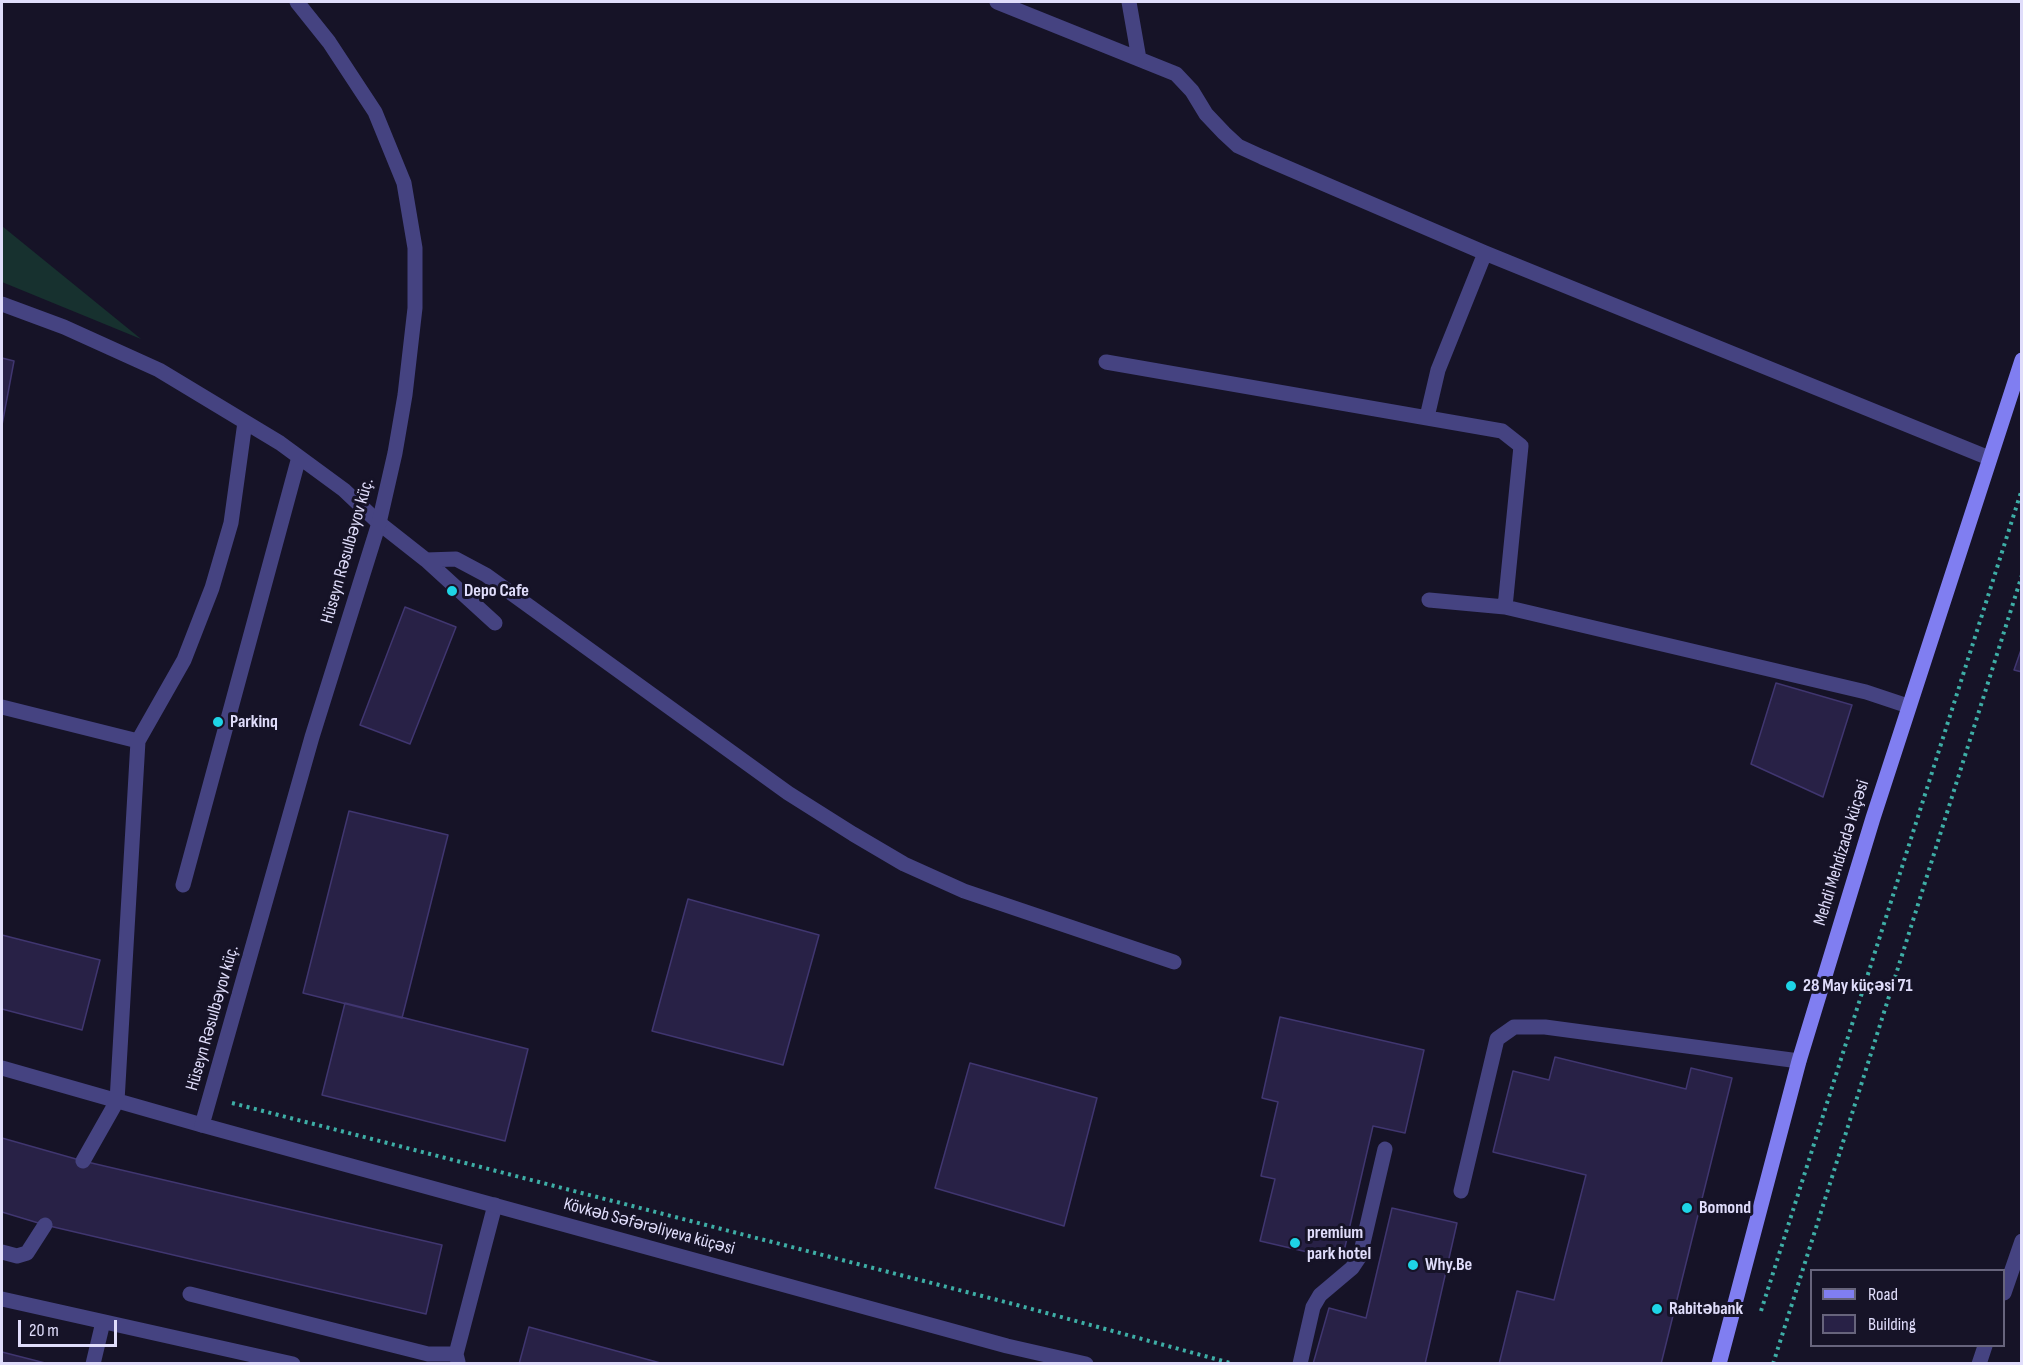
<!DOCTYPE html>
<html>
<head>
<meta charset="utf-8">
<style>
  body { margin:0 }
  #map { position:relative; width:2023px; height:1365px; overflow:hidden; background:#161327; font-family:"Sofia Sans Condensed",sans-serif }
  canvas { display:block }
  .frame { position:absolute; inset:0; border:3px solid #e0ddfb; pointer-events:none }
  .legend { position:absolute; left:1810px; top:1269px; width:195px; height:78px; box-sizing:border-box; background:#161327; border:2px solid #67647c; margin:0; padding:8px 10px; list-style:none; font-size:18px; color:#e0ddfb }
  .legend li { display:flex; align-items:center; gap:12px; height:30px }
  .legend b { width:30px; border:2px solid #67647c }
  .scale { position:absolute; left:18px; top:1320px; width:99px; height:27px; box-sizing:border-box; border:3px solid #e0ddfb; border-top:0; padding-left:8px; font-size:18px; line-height:21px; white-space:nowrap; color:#e0ddfb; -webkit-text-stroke:4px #161327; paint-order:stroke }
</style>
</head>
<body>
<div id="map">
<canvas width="2023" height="1365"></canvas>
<div class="frame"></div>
<ul class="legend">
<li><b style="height:8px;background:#807ef1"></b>Road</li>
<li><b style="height:16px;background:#282146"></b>Building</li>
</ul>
<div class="scale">20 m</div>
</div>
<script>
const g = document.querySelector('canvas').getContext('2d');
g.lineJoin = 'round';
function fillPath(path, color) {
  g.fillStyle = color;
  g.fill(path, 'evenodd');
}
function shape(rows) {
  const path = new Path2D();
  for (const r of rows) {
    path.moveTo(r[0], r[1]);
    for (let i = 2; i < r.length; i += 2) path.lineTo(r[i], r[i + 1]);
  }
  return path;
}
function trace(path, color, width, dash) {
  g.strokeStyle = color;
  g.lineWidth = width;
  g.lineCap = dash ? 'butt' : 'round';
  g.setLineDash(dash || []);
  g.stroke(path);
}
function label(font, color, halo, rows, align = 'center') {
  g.font = font + ' "Sofia Sans Condensed",sans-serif';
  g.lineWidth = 6;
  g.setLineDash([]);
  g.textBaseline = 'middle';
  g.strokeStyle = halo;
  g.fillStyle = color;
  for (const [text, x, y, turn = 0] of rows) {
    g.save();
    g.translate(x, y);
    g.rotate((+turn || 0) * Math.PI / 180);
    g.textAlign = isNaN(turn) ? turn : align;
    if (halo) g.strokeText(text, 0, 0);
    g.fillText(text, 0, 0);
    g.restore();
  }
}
fillPath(shape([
  [2,226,141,339,2,282]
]), '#17312f');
const building = shape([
  [2,358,14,361,2,425,2,358],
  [405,607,456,627,410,744,360,725,405,607],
  [2022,647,2022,672,2014,670,2022,647],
  [1776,683,1852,705,1823,797,1751,764,1776,683],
  [349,811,448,835,402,1018,303,993,349,811],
  [688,899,819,935,783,1065,652,1031,688,899],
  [2,935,100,960,82,1030,2,1009,2,935],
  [345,1003,528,1049,505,1141,322,1095,345,1003],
  [1280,1017,1424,1050,1405,1133,1373,1126,1342,1260,1260,1241,1275,1179,1261,1176,1278,1102,1262,1098,1280,1017],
  [1555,1057,1686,1089,1691,1068,1732,1078,1661,1364,1499,1364,1517,1291,1554,1300,1586,1175,1493,1152,1513,1071,1549,1080,1555,1057],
  [970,1063,1097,1098,1064,1226,935,1188,970,1063],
  [2,1138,83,1161,442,1245,426,1314,45,1225,2,1212,2,1138],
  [1392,1208,1457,1223,1425,1364,1313,1364,1329,1308,1366,1318,1392,1208],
  [529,1327,664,1364,519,1364,529,1327],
  [2,1352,49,1364,2,1364,2,1352]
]);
fillPath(building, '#282146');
trace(building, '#403670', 1.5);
trace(shape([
  [232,1103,1017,1305,1234,1364],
  [1761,1311,2022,489],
  [1773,1364,2022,575]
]), '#3eaea6', 4, [3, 4.5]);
trace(shape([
  [997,2,1176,74,1192,91,1206,114,1224,133,1238,146,1262,157,1485,253,1989,458],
  [1129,2,1139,59],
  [2,304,64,327,159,370,280,443,344,490,379,523,426,560,495,623],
  [1106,362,1502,431,1521,446,1505,607],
  [1427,417,1438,370,1485,253],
  [426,560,456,559,486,575,788,793,853,834,904,864,964,891,1174,962],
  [1429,600,1505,607,1866,692,1908,706],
  [2,707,138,741],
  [183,885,299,457],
  [2,1068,202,1125],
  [83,1161,117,1101,138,741,184,660,212,588,231,523,245,422],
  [1461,1191,1497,1039,1514,1027,1545,1027,1799,1061],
  [2,1252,17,1256,27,1253,45,1225],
  [2004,1293,2022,1241],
  [190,1294,428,1354,456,1354],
  [2,1299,293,1364],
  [458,1362,456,1354,495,1205],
  [93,1364,103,1322],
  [1300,1364,1313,1307,1320,1295,1352,1268,1360,1256,1385,1149],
  [1979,1364,1985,1346]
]), '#454381', 15);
trace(shape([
  [297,2,329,42,375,112,404,183,415,248,415,308,405,395,395,453,379,523,312,737,202,1125,1007,1346,1086,1364]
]), '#454381', 15);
trace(shape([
  [1719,1364,1799,1061,1873,818,2022,360]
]), '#807ef1', 15);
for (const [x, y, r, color] of [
  [452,591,6,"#1ed4e6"],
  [218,722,6,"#1ed4e6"],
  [1791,986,6,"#1ed4e6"],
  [1687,1208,6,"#1ed4e6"],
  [1295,1243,6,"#1ed4e6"],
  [1413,1265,6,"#1ed4e6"],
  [1657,1309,6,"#1ed4e6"]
]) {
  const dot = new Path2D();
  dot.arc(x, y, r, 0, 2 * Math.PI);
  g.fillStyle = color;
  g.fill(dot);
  trace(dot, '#161327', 2);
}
label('18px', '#e0ddfb', '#161327', [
  ["Hüseyn Rəsulbəyov küç.",348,551,-74],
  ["Mehdi Mehdizadə küçəsi",1842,853,-73],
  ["Hüseyn Rəsulbəyov küç.",213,1018,-74],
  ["Kövkəb Səfərəliyeva küçəsi",649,1227,15]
]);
label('bold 18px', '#e0ddfb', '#161327', [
  ["Depo Cafe",464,591],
  ["Parkinq",230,722],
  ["28 May küçəsi 71",1803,986],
  ["Bomond",1699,1208],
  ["premium",1307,1233],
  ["park hotel",1307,1254],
  ["Why.Be",1425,1265],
  ["Rabitəbank",1669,1309]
], 'left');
</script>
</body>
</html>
